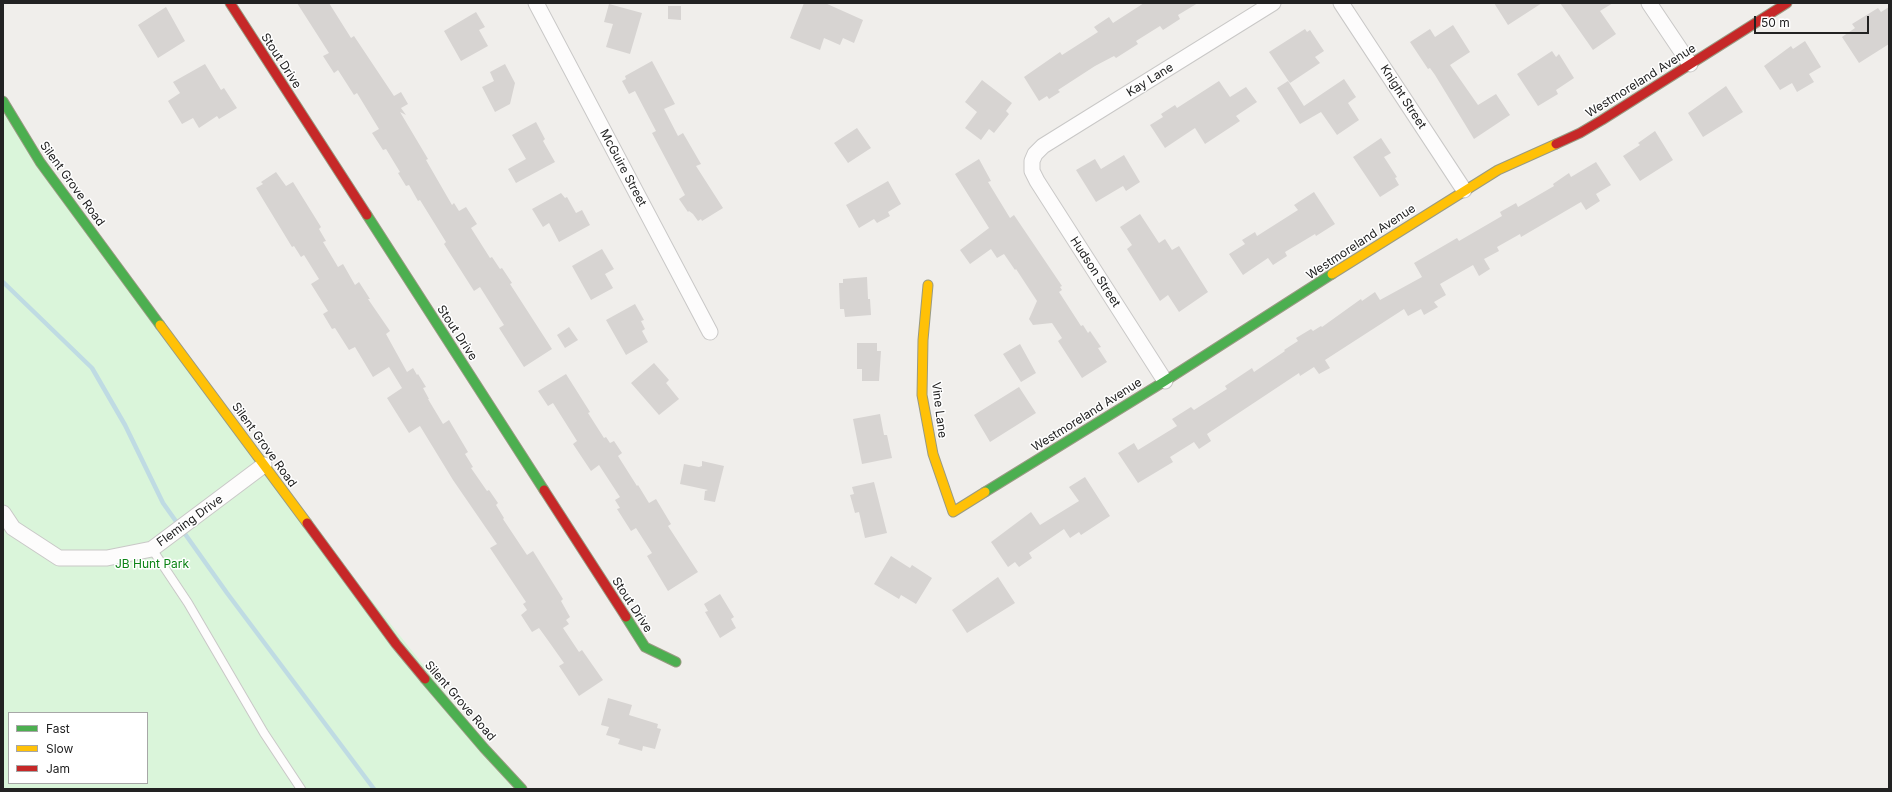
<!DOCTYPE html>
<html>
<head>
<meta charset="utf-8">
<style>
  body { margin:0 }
  #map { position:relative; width:1892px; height:792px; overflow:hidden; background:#f0eeeb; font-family:Inter,sans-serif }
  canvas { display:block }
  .frame { position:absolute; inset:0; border:4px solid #222; pointer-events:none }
  .legend { position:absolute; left:8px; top:712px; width:140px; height:72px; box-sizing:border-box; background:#fff; border:1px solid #a7a7a7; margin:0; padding:5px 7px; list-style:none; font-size:12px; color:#222 }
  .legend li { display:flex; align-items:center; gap:8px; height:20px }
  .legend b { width:20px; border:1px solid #a7a7a7 }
  .scale { position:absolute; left:1754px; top:16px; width:115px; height:18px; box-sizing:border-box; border:2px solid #222; border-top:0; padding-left:5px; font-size:12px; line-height:14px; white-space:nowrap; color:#222; -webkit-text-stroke:3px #fff; paint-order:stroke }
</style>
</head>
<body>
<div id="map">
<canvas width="1892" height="792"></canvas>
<div class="frame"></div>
<ul class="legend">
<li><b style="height:5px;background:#4caf50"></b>Fast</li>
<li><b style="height:5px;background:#ffc107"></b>Slow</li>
<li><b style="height:5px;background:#c62828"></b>Jam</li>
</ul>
<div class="scale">50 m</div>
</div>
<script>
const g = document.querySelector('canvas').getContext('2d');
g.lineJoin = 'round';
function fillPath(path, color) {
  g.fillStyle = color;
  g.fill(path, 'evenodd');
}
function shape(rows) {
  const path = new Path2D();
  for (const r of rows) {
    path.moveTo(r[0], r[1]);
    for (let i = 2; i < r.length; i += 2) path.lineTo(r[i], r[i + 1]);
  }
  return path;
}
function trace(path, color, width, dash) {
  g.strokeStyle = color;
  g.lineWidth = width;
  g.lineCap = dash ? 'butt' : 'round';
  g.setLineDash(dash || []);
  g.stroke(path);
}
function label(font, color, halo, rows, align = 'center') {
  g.font = font + ' Inter,sans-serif';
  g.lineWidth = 3;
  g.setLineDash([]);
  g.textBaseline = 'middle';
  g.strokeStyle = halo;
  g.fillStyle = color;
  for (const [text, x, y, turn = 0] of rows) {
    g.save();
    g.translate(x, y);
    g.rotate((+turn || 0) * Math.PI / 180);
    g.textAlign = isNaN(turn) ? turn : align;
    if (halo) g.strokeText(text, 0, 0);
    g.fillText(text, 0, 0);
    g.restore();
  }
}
fillPath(shape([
  [3,101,264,465,522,789,3,789],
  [9,713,147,713,147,783,9,783]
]), '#daf5da');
trace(shape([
  [3,282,92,368,125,425,163,503,227,593,374,789]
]), '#bfdbe3', 4.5);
fillPath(shape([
  [297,3,329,3,351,38,354,36,394,96,401,92,408,104,401,108,406,115,400,112,428,159,426,160,452,205,454,203,459,211,466,207,477,224,471,228,490,258,492,257,500,269,502,268,512,283,510,284,552,349,524,367,499,328,504,325,480,287,474,291,444,244,446,242,420,200,418,201,409,185,406,186,398,173,400,172,386,149,383,150,372,133,379,129,357,93,354,95,338,70,334,73,323,56,329,53],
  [804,3,825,3,863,20,854,43,843,38,840,45,824,38,820,50,790,38],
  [1144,3,1198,3,1178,15,1180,19,1163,30,1160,26,1136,41,1138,44,1116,58,1114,56,1095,66,1058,90,1060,92,1049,99,1047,96,1039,101,1024,77,1060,52,1062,55,1098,32,1094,27,1109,17,1113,23],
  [1494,3,1542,3,1508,25],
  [1560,3,1613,3,1600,11,1616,34,1593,50],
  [609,4,642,13,630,54,606,47,613,24,604,22],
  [668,6,681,6,681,20,668,19],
  [166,7,185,41,158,58,138,25],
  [1889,7,1889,44,1859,63,1842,37,1855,28,1852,24,1878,8,1881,12],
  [476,12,485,27,479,30,488,46,461,61,444,31],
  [1453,25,1470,52,1450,65,1478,105,1496,94,1510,115,1474,139,1435,75,1430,68,1428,69,1410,42,1430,29,1435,37],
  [1305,29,1307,32,1310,30,1324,51,1315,57,1320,63,1290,83,1269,52],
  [1805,41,1821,67,1809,74,1814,82,1797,92,1792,83,1780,90,1764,66,1791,46,1793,49],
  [1552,51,1556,57,1559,54,1574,78,1556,90,1558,94,1538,106,1517,74],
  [652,61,675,104,664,109,678,136,683,133,701,164,696,166,723,208,702,221,701,219,698,221,693,214,689,211,688,212,679,199,685,195,652,133,656,131,635,91,629,94,622,81,626,79,625,76],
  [205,64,221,90,224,88,237,108,219,119,217,116,199,128,193,118,182,124,168,101,180,93,173,82],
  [505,64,515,83,510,104,495,112,482,87,494,81,490,72],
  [1344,79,1356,97,1348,103,1359,120,1337,135,1321,112,1300,124,1277,88,1288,81,1304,106],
  [982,80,1012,103,1006,111,1009,114,994,133,989,129,981,140,965,128,977,112,965,102],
  [1219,81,1230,97,1246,87,1257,102,1236,116,1240,121,1205,144,1195,128,1165,148,1150,125,1163,117,1161,114,1175,105,1177,108],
  [1726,86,1743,112,1703,137,1688,113],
  [536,122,545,139,543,141,555,162,516,183,508,169,526,159,512,135],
  [857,128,871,148,848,163,834,143],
  [1655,131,1673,160,1640,181,1623,156,1640,145,1638,143],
  [1381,138,1391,153,1384,157,1397,177,1395,178,1399,185,1380,197,1353,157],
  [1124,155,1140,182,1126,191,1123,186,1096,202,1076,170,1095,159,1101,169],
  [979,159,991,181,988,182,1010,218,1014,215,1062,286,1060,287,1062,290,1059,292,1081,326,1083,325,1088,333,1090,331,1101,347,1098,348,1107,362,1082,378,1058,341,1062,338,1052,323,1033,325,1029,319,1037,301,1016,269,1015,270,1004,254,997,258,991,249,970,264,960,250,989,228,955,174],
  [1596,162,1611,185,1596,194,1600,201,1586,210,1581,202,1521,237,1520,234,1497,247,1499,251,1484,259,1490,269,1479,276,1473,265,1440,284,1446,295,1434,302,1438,307,1424,315,1421,309,1408,316,1404,309,1325,360,1330,368,1319,374,1314,367,1300,376,1299,373,1207,434,1211,441,1199,449,1194,442,1170,457,1173,462,1138,483,1118,453,1134,443,1138,450,1177,426,1172,419,1191,407,1194,410,1227,389,1225,386,1252,368,1254,372,1285,351,1284,350,1298,341,1296,338,1311,329,1313,331,1321,326,1322,327,1361,299,1362,301,1375,292,1380,300,1422,277,1414,263,1457,238,1459,241,1502,216,1500,212,1516,203,1518,207,1554,186,1553,184,1569,173,1571,177],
  [276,172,286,186,293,182,321,227,319,229,326,241,323,242,338,267,343,264,355,285,359,282,370,299,368,299,390,331,386,334,407,372,413,368,417,375,418,374,426,387,423,388,429,399,428,399,443,424,449,420,468,452,465,454,473,467,471,468,487,491,489,490,498,503,496,505,504,518,503,519,527,555,533,551,563,599,561,601,570,617,566,620,569,624,563,628,579,652,582,650,603,680,579,696,559,666,564,663,547,639,539,628,532,632,521,615,527,610,523,604,526,602,490,548,497,544,453,480,420,426,409,433,387,398,402,388,389,367,373,377,355,347,349,350,335,328,332,329,323,314,328,311,311,284,319,279,304,255,301,257,294,246,292,247,256,188,263,184,261,182],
  [888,181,901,204,888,212,890,216,877,223,874,219,859,228,846,205],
  [1314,192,1335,224,1316,236,1315,234,1285,252,1287,256,1273,265,1268,258,1243,275,1229,254,1245,244,1242,240,1255,232,1257,236,1298,210,1294,205],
  [561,193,565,198,567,197,576,213,582,210,590,225,559,242,549,223,543,227,532,209],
  [1140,214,1159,243,1165,239,1172,250,1179,246,1208,292,1179,312,1168,295,1160,301,1127,249,1132,245,1120,227],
  [602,249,614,269,605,274,613,288,591,300,572,266],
  [867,277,868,299,870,299,871,315,845,317,844,309,840,309,839,283,843,283,843,279],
  [635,304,644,320,641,321,645,329,642,331,648,342,626,355,606,320],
  [569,327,578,340,565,348,557,335],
  [857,343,877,343,877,351,881,351,879,381,862,381,862,369,857,369],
  [1020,344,1036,373,1021,382,1003,354],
  [654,363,669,380,666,383,679,399,659,415,631,383],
  [566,374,590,412,588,413,604,438,606,437,610,443,614,441,622,453,618,456,637,486,638,485,649,503,656,499,671,524,668,526,698,572,668,591,647,556,652,553,636,528,631,531,617,509,620,508,615,500,620,497,599,465,591,471,573,444,577,441,553,403,548,406,538,391],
  [1019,387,1036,413,990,442,974,415],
  [880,414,884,435,887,435,892,458,862,464,853,419],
  [702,461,724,466,715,502,704,500,705,491,708,490,680,484,684,464,699,467,702,466],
  [1085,477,1110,516,1081,535,1079,532,1070,538,1064,529,1029,553,1032,558,1019,567,1015,562,1008,567,991,542,1031,512,1040,525,1079,501,1069,487],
  [874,482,887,533,865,538,859,512,855,513,850,495,854,494,852,487],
  [891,556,910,568,912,565,932,578,916,604,901,595,899,599,874,584],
  [998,577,1015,603,967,633,952,610],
  [720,594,734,617,731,619,736,628,720,638,705,612,708,611,704,604],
  [608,698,632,705,629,715,658,724,657,728,661,729,655,749,643,746,642,751,618,744,620,739,606,735,609,727,601,725]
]), '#d7d4d2');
const lane = shape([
  [152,549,188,603,264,733,301,789]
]);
const street = shape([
  [536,3,710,332],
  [1341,3,1464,190],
  [1649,3,1690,64],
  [1165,381,1037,181,1032,171,1032,161,1035,154,1043,146,1273,3],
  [3,513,13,528,59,558,107,558,152,549,264,465]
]);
const fast = shape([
  [3,101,40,162,160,325],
  [367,215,544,490],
  [985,492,1165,381,1332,274],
  [626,617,645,647,676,662],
  [425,679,484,748,522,789]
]);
const slow = shape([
  [1332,274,1498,170,1556,144],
  [928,285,923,340,922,395,933,454,953,512,985,492],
  [160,325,307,523]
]);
const jam = shape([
  [230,3,367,215],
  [1556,144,1580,133,1602,120,1787,3],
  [544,490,626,617],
  [307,523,396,644,425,679]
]);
trace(lane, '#c9c8c7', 10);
trace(street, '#c9c8c7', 17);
trace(fast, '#999a82', 11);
trace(slow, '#999a82', 11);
trace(jam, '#999a82', 11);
trace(lane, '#fdfcfc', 8);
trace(street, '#fdfcfc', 15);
trace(fast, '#4caf50', 9);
trace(slow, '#ffc107', 9);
trace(jam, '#c62828', 9);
label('12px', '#222', '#fff', [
  ["Stout Drive",281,61,57],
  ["Kay Lane",1150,80,-32],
  ["Westmoreland Avenue",1641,81,-32],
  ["Knight Street",1403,97,57],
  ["McGuire Street",623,168,62],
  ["Silent Grove Road",72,184,54],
  ["Westmoreland Avenue",1361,242,-33],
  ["Hudson Street",1095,272,57],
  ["Stout Drive",457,333,57],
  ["Vine Lane",939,410,83],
  ["Westmoreland Avenue",1087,415,-32],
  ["Silent Grove Road",264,445,54],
  ["Fleming Drive",190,521,-36],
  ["Stout Drive",632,605,57],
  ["Silent Grove Road",460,701,49]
]);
label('12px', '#0c8416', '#fff', [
  ["JB Hunt Park",152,564]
]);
</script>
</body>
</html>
